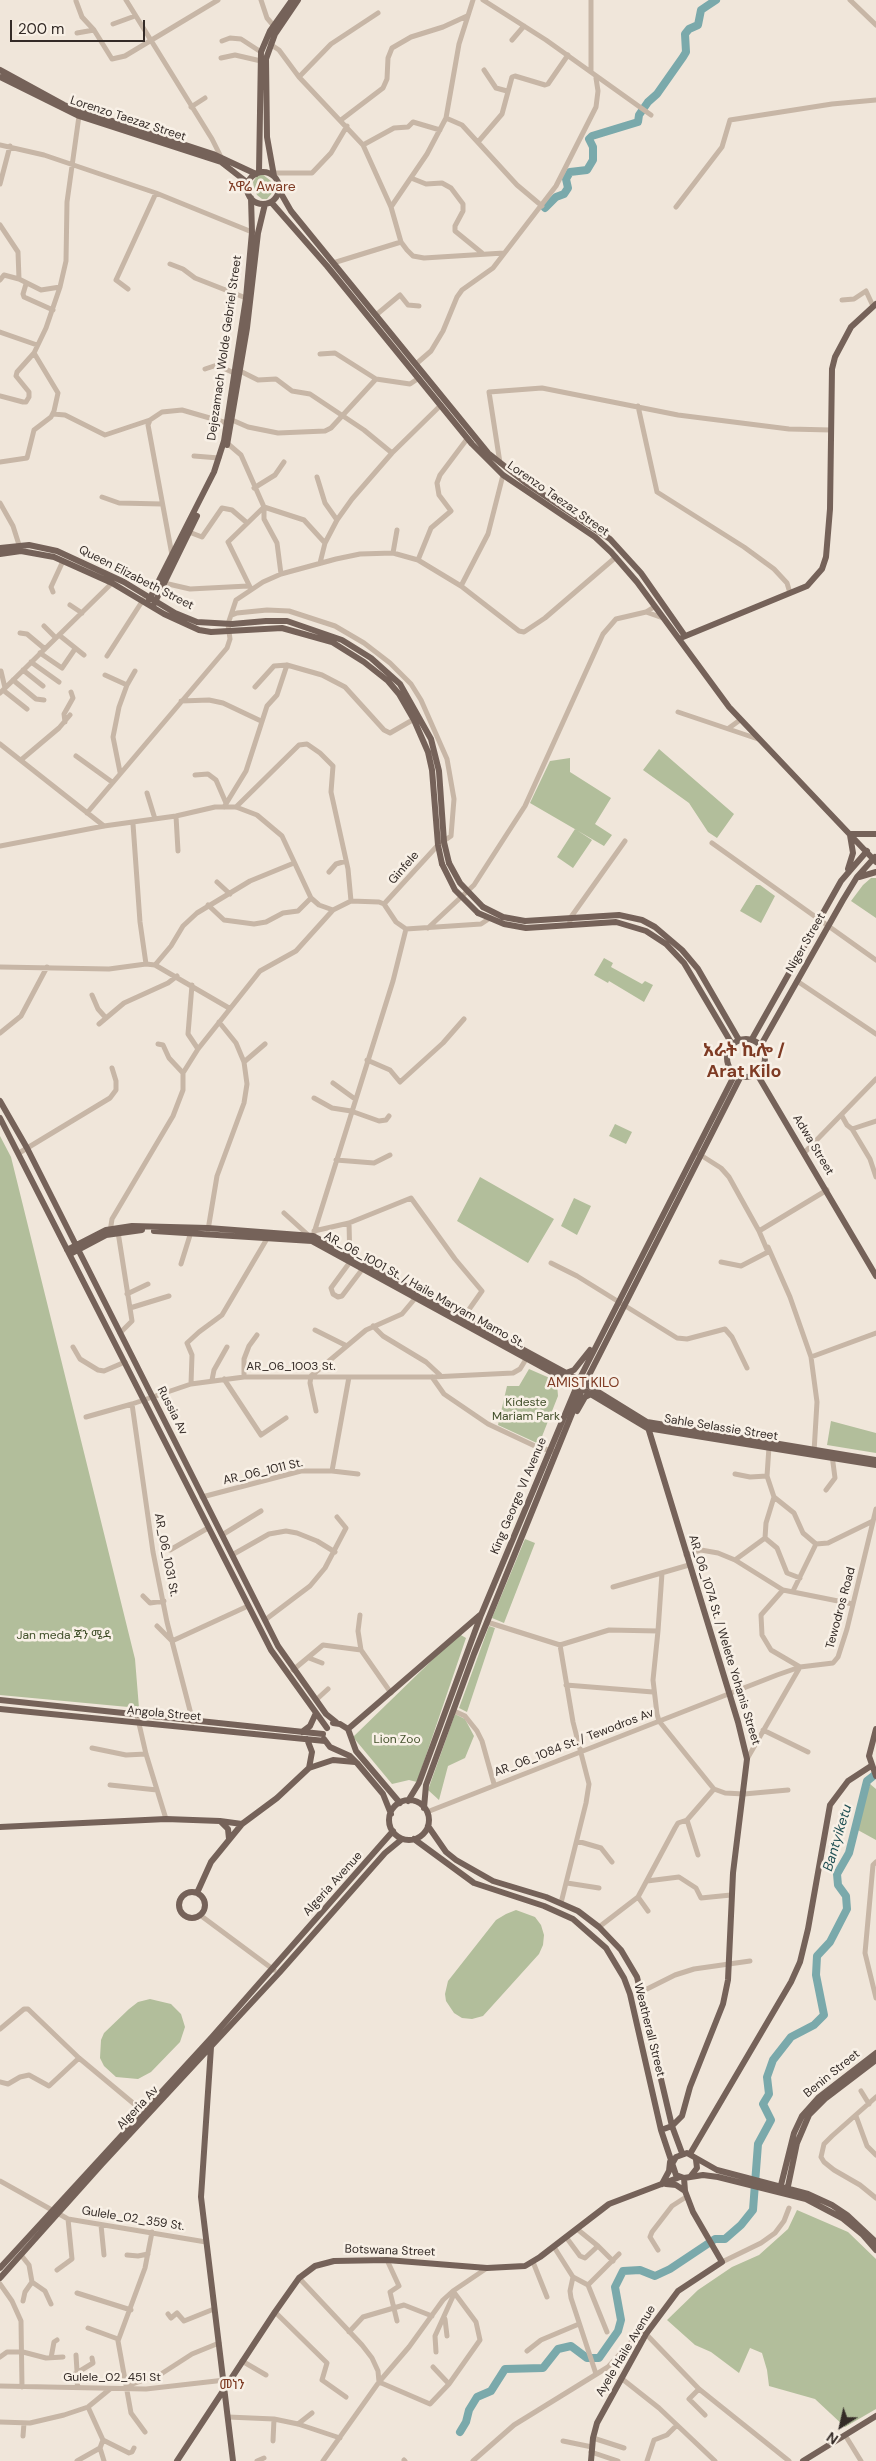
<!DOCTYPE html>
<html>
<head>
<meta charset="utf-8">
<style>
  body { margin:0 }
  #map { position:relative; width:876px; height:2461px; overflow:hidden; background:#f0e6da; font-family:"DM Sans",sans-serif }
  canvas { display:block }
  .north { position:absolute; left:816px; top:2401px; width:50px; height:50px; -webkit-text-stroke:4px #f8f0e6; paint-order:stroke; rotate:215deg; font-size:14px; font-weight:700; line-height:20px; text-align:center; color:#342b27 }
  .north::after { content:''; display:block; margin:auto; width:18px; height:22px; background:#342b27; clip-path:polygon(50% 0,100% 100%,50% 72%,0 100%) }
  .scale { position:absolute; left:10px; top:20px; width:135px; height:22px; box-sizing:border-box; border:2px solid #342b27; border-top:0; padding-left:6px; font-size:15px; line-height:18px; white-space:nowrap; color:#342b27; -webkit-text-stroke:4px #f8f0e6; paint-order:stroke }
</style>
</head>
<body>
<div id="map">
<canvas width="876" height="2461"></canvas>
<div class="north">N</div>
<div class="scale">200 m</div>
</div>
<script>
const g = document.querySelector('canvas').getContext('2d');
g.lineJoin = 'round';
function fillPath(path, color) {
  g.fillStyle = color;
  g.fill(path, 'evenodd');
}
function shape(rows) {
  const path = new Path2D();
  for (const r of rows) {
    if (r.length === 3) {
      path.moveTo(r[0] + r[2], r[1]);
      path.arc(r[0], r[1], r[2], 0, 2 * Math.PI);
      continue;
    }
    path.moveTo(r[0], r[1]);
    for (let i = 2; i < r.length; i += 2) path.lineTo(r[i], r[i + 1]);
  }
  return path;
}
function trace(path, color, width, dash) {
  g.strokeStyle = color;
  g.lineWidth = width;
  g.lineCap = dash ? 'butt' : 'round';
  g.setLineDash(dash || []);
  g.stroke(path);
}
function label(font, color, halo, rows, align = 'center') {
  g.font = font + ' "DM Sans","Noto Sans Ethiopic",sans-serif';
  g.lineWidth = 5;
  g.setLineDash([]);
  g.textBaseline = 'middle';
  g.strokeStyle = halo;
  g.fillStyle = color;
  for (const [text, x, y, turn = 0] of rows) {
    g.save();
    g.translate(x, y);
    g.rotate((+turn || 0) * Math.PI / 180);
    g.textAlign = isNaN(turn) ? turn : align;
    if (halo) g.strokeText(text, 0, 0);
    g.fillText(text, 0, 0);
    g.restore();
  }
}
fillPath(shape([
  [258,174,262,174,271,181,273,192,267,199,262,199,257,195,254,188,253,182],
  [659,749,734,814,717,838,708,832,689,803,643,770],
  [570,758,570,772,611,798,595,824,612,835,604,846,530,803,550,761],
  [575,829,592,840,573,868,557,857],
  [871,878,876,878,876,918,851,901,863,885],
  [756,885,760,885,775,896,761,923,740,911],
  [604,958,613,963,611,967,642,984,645,981,653,985,644,1002,609,981,608,983,594,975],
  [615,1124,632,1132,626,1144,609,1136],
  [0,1136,11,1157,135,1659,139,1708,0,1695],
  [480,1177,554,1219,528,1263,457,1221],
  [574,1198,591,1206,577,1235,561,1226],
  [529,1369,552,1379,557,1384,558,1396,539,1444,498,1425,507,1386,519,1386],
  [831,1421,876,1433,876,1453,827,1445],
  [525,1539,535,1543,504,1623,492,1618],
  [489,1626,495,1628,467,1712,459,1708],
  [459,1634,466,1638,417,1782,409,1780,392,1784,353,1737],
  [455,1714,465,1719,474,1736,465,1758,448,1766,439,1800,428,1790],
  [870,1784,876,1789,876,1840,856,1829],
  [516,1910,535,1917,541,1925,544,1935,543,1945,539,1954,483,2016,472,2019,462,2018,454,2013,446,2001,445,1994,448,1981,496,1920,506,1914],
  [150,1999,171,2004,181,2014,185,2027,180,2042,151,2072,138,2079,116,2077,104,2066,100,2058,101,2040,104,2033,129,2009,138,2002],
  [797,2210,848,2232,876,2259,876,2409,845,2427,815,2399,769,2386,767,2370,762,2353,750,2348,739,2373,711,2352,695,2345,667,2320,698,2290,732,2267,759,2255,788,2229]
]), '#b2be9b');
trace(shape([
  [545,208,556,197,564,194,568,188,566,179,570,172,587,170,593,160,593,147,589,139,592,136,638,122,639,115,648,102,657,94,683,57,686,52,685,34,689,29,698,25,701,10,716,0],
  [460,2432,466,2422,469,2410,477,2397,491,2391,505,2369,543,2368,558,2349,571,2346,587,2358,599,2358,618,2331,621,2320,615,2287,623,2271,640,2270,655,2276,670,2269,715,2239,725,2239,741,2225,753,2210,758,2144,771,2120,763,2104,769,2094,767,2077,773,2060,791,2037,814,2025,824,2015,816,1975,817,1956,830,1942,847,1909,846,1896,838,1885,837,1874,849,1853,867,1781,876,1774]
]), '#7aa9ab', 8);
trace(shape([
  [126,0,212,139,221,157],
  [261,0,267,18,273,25],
  [483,0,546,40,651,115],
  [850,0,876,25],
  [76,1,82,17,94,30,112,59,125,56,218,0],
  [113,24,135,16],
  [77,33,94,30],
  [512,40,524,26],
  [222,41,230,38,241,39,261,52],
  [270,44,279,50,299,77,363,145,391,207,401,242,407,250,413,256,424,258,504,253],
  [221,58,235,55,261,61],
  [484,70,496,88,507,91],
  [591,72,591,0],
  [299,77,331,44,378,13],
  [191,107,205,98],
  [446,118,462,125,517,185,542,206],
  [341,120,383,88,387,79,388,58,392,48,411,37,443,27,467,16],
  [478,142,502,114,512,77,515,76,545,85,548,84,568,55],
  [0,145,44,155,156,193,252,232],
  [363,145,394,128,408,127,413,122,440,130],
  [274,173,312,173,331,153,347,126],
  [411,178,426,184,442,183,451,188,463,204,463,211,455,226,455,231,482,253],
  [0,184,10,146],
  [391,207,427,154,446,118,459,44,473,0],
  [676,207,722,147,730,120,832,104,876,100],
  [0,225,18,252,19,279,41,290,60,287],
  [333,263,401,242],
  [170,264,183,269,195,278,246,298],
  [0,280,4,275,19,279],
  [26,284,23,294,24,297,53,310],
  [128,289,116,280,156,193],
  [842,300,854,299,866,291,873,306],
  [376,315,400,295,408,305,419,306],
  [0,332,37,345],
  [320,354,335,353,376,379],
  [416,364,431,351,443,331,457,297,462,290,493,268,556,186,596,107,598,91,596,78],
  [205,369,217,365,234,373],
  [240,371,258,380,276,379,292,391,310,394,364,430,392,453],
  [0,396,23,402,26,402,29,397,29,392,16,376,17,372,34,353,46,328,60,287,66,261,67,202,79,116],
  [638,406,657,492,744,547,774,569,787,583,790,593],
  [53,414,65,415,105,435,150,420],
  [232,420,248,427,278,433,325,431,331,428,376,379,410,384,419,378],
  [227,443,241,455,264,507,264,519,277,543,281,574],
  [194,456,219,458],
  [0,462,27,458,34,430,51,417,54,411,58,393,34,353],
  [500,463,489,392,542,388,678,415,789,429,831,430],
  [317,477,325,503,337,520],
  [254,488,275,475,284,462],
  [102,497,119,503,162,504],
  [0,503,13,526,20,548],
  [189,532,202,537,222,508,232,510,246,522],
  [393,553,397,530],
  [172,555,148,425,150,420,162,412,182,410,227,423],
  [418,560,431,528,451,511,439,495,437,483,440,475,467,439],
  [320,563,325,543,337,520,352,499,392,453,441,405],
  [164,583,190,589,248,586],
  [461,586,488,534,503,475],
  [251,589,228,542,264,507,304,520,325,543],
  [53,592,51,587,63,561],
  [70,605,82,613],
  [646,612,663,618],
  [232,615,237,613,267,610,289,611,335,626,364,643,390,663,411,684,421,700,447,759,454,799,451,836,438,845,384,904],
  [44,626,56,638],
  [20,633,27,634,45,649],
  [59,635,84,655],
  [40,653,62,668,75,649],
  [107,656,143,600],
  [31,662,59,682],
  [23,670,43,686],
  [1,671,5,688],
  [105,675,127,685,119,707,113,737,120,772],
  [13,680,36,699,44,700],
  [127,685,135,671],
  [255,687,274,666,287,665,322,675,345,687,384,730,390,733,416,718],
  [3,690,27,709],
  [0,693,112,583],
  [181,701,209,700,223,703,261,721],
  [678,712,758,739],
  [65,722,64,714,73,698,71,692],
  [729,728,740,720],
  [0,744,104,826],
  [76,756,112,782],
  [21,760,59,728,70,715],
  [195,775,208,774,216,780,226,803],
  [147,793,155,819],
  [224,807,246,771,267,706,277,695,287,665],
  [236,807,299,745,307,744,320,753,333,766,331,792,348,869,351,901],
  [87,813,227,648,230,639,228,624,236,600,263,582,281,574,336,559,360,554,393,553,418,560,461,586,519,631,524,632,545,618,616,557],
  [176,816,178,851],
  [133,824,140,922,146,964],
  [712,843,876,960],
  [0,846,104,826,176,816,215,807,236,807,257,815,282,836,311,898,319,905,333,910,351,901,379,902,384,904,396,922,406,929],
  [329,872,336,864,346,861],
  [217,882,230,894],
  [208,905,224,920,254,924,266,922,283,913,298,911,311,898],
  [569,925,571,917,625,841],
  [428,928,474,885,525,806,603,634,616,619,646,612,654,607],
  [406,929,481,924,490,918],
  [155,965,171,946,183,926,197,913,250,881,294,863],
  [0,967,109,969,146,964,155,965,229,1008],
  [797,981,876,1034],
  [192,985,188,1034,198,1049],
  [92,995,98,1009,106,1018],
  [99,1024,124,1003,168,983,177,976],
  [0,1033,21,1016,47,967],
  [158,1044,163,1045,169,1058,183,1073],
  [367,1060,390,1070,400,1082,443,1043,464,1019],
  [244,1062,265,1044],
  [333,1083,355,1099],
  [314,1098,332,1108,351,1111,379,1121,386,1120,389,1116],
  [842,1116,847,1125,852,1129,876,1121],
  [852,1129,870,1159,876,1177],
  [19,1153,110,1098,116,1090,116,1081,112,1068],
  [804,1153,876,1079],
  [699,1154,721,1168,729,1177,759,1231,827,1190],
  [336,1160,374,1163,390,1155],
  [284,1213,307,1234],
  [349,1223,350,1262,331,1288,333,1294,338,1297,342,1296,364,1267],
  [208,1230,217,1176,244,1103,247,1084,244,1062,236,1043,219,1022],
  [314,1231,349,1223,411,1198,455,1259,482,1291,463,1318],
  [110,1232,112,1219,173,1116,183,1090,183,1073,198,1049,260,971,296,951,333,910],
  [118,1232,132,1321,120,1333],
  [313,1236,393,981,406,929],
  [768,1247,790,1297,811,1357],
  [721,1262,741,1266,768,1252,759,1231],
  [551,1263,577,1276,677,1338,687,1339,725,1329,732,1337,747,1368],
  [181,1264,191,1232],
  [127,1294,148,1284],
  [130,1308,169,1296],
  [373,1326,383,1336,426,1362,440,1375],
  [315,1330,347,1346],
  [73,1347,80,1359,98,1370,104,1371,125,1362],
  [244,1377,244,1359,249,1346,257,1335],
  [432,1377,444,1394,488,1424,537,1447,556,1452],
  [224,1379,261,1435,286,1418],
  [212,1380,214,1370,227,1347],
  [191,1384,192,1355,187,1343,199,1332,222,1315,268,1237],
  [316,1411,310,1383,311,1376,366,1330,402,1314,418,1295],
  [86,1417,132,1404],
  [769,1447,767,1476,774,1497,794,1513,803,1533,816,1544],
  [814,1452,817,1402,811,1357,876,1333],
  [332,1471,349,1377],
  [735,1474,750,1477,767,1476],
  [826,1490,835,1478,832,1455],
  [202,1497,301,1471,332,1471,358,1474],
  [222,1535,261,1511],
  [765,1538,777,1548,787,1573,800,1578],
  [170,1550,208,1528],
  [232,1555,269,1534,286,1531,297,1533,317,1541,335,1552],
  [686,1555,701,1550,718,1553,735,1560,783,1590,853,1604],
  [735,1560,765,1538,766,1523,774,1497],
  [613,1587,689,1565],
  [793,1591,816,1544,828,1543,873,1521],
  [143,1596,150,1603,164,1601],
  [360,1615,358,1631,361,1650],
  [265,1620,310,1586,325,1568,346,1528,337,1517],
  [487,1622,560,1645,609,1630,658,1631,662,1573],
  [157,1626,172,1641],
  [658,1631,653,1680,657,1714,659,1721,709,1783,714,1789,725,1793,744,1794,788,1790],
  [172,1641,248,1606],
  [560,1645,573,1722,589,1784,586,1803,561,1903],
  [309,1658,322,1663],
  [293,1670,323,1645,361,1650,391,1693],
  [566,1685,653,1692],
  [316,1700,328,1689],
  [454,1711,465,1716,477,1731,482,1741,494,1784],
  [137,1715,146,1754,166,1819],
  [193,1722,167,1622,153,1552,132,1404,191,1384,244,1377,432,1377,513,1373,520,1369,528,1356],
  [763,1730,808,1752],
  [92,1748,126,1755,146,1754],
  [747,1759,800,1667,771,1650,762,1635,761,1615,783,1590],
  [110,1785,157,1790],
  [427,1812,777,1675,800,1667,833,1663,838,1657,847,1629,876,1509],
  [687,1820,698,1855],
  [577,1841,601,1848,612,1862],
  [876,1862,873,1865,865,1953,876,1998],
  [647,1881,679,1877,696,1888,701,1898,731,1895],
  [567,1883,599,1888],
  [638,1897,648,1911],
  [200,1915,274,1970],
  [599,1927,638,1897,675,1828,678,1823,687,1820,714,1789],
  [641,1992,675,1975,694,1969,750,1961],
  [0,2029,24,2009,28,2009,79,2058,145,2113],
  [0,2082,8,2084,20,2077,29,2075,49,2086,79,2058],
  [861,2091,869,2104],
  [876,2097,832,2136,824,2144,821,2157,824,2162,834,2170,860,2185,876,2198],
  [856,2116,867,2146,876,2155],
  [0,2181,68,2219,206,2242],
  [101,2225,104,2255],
  [566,2237,580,2256,585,2258,598,2246,577,2229],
  [598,2246,613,2261],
  [554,2247,573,2277,588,2285,607,2332],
  [658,2250,650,2237,652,2232,672,2206,686,2197],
  [21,2255,29,2265,32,2282,25,2292,23,2301],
  [127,2255,138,2256,148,2254],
  [387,2260,399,2286,390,2292,397,2321],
  [533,2262,547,2297],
  [722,2262,761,2243,775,2233,784,2221,789,2208],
  [57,2270,72,2259,68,2219],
  [573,2277,570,2291,571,2298,596,2374],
  [299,2278,362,2345,372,2358,378,2371,379,2382,430,2404,449,2384,480,2340,476,2322,453,2291],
  [32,2282,45,2291,51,2304],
  [0,2284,12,2301,21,2321,22,2387],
  [588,2285,619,2254],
  [77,2293,131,2310],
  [275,2312,327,2363,322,2380,346,2397],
  [168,2314,171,2318,177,2313,184,2321,214,2309],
  [445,2319,447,2336],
  [88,2328,118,2339],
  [349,2332,363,2317,404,2305,432,2316],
  [527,2351,541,2340,579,2324],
  [436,2352,435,2336,454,2294],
  [76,2355,77,2371],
  [0,2357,7,2352,23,2352,46,2358,63,2357],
  [51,2358,54,2342,57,2340],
  [242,2361,266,2375],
  [433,2367,449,2384],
  [621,2378,659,2408,715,2461],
  [0,2386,146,2389,225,2380],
  [127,2386,161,2374,192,2354,219,2343],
  [78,2387,75,2374,93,2363,92,2358],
  [699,2389,689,2399,705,2415],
  [228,2417,274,2419,298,2424,340,2438],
  [0,2422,30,2423,64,2415,88,2407,110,2389],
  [298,2424,312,2413],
  [145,2432,131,2413,118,2341,145,2268,152,2232],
  [845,2435,861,2461],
  [23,2436,24,2423],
  [593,2438,624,2448],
  [103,2440,129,2453,132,2452,134,2448],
  [273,2441,274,2419],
  [563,2441,592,2447],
  [100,2448,104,2461],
  [591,2452,618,2461],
  [404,2460,405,2461],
  [77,2461,100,2448,103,2440,88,2407],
  [257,2461,264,2458],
  [323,2461,379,2382,409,2347,443,2300,453,2291,487,2268],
  [473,2461,514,2425,608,2367,632,2341,641,2335,646,2334,699,2389,789,2461],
  [647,2461,654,2440,667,2435,677,2425]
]), '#c7b6a6', 5);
trace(shape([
  [0,70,64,105,213,154,256,174],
  [0,77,79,116,221,162,248,183],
  [259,172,261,52,270,31,292,0],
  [263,188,16],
  [274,176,267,137,266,59,275,34,298,0],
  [279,190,291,211,488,453,526,483,610,539,641,573,685,636],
  [271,202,327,266,472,444,503,475,595,537,611,552,637,582,729,707,876,862],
  [227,445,247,328,258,233,265,204],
  [0,548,29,545,57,551,124,582,175,613,197,622,232,624,266,621,287,621,342,640,371,658,400,684,431,739,439,771,444,842,449,863],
  [0,554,21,551,54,557,112,583,164,614,199,630,211,632,282,628,332,642,364,662,388,681,399,694,414,720,428,752,432,770,438,845,442,864],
  [149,600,214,472,224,441,246,298,252,232,251,198],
  [154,604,197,516],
  [683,637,807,586,822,569,826,557,830,509,832,369,835,357,851,327,876,304],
  [850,834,876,834],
  [848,869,853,853,850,835],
  [859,877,876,872],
  [483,907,503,917,525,921,619,915,642,920,655,927,682,950,698,969,739,1040],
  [478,913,504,924,526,928,616,922,646,931,666,944,684,963,732,1044],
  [746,1058,19],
  [752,1039,841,881,867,851],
  [761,1045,843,900,857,877,875,857],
  [757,1074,876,1276],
  [0,1101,27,1148,278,1646,326,1714,336,1722],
  [0,1118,271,1650,327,1728],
  [154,1231,312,1241,577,1386,647,1428,876,1465],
  [67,1250,106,1230,132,1226,208,1228,313,1236,579,1380,647,1422,876,1460],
  [70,1254,106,1235,142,1230],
  [566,1373,574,1370,590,1350],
  [577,1411,585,1397,591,1394],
  [647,1424,738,1722,747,1759,733,1873,728,1980,723,2004,690,2087,682,2116,672,2126,661,2130],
  [0,1700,323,1734],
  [0,1709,325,1741],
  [333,1723,340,1724,348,1729,356,1751,400,1803],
  [348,1729,480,1615],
  [876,1729,869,1756,876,1776],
  [302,1732,310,1726,316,1713],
  [307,1739,312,1752,309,1768],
  [324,1739,330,1747,350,1756,357,1763,383,1794,391,1814],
  [409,1820,20],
  [408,1801,419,1783,481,1615,582,1374,735,1074],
  [424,1808,426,1785,474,1654,582,1389,741,1076],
  [221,1822,228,1829,229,1839],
  [428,1826,446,1852,456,1860,493,1881,546,1897,578,1911,599,1927,621,1950,637,1977,672,2126,682,2153],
  [0,1827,166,1819,220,1821,242,1824],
  [414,1839,474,1883,544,1906,573,1919,606,1948,624,1978,630,1994,661,2130,676,2175,684,2178,703,2175,718,2177,806,2199,842,2218,863,2235,876,2250],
  [192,1905,13],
  [197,1893,211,1862,242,1824,277,1798,309,1768,333,1760,355,1762],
  [211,2047,201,2197,233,2461],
  [690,2154,791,1982,800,1962,808,1929,830,1805,848,1781,871,1766],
  [672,2164,676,2157,687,2153,717,2170,808,2194,832,2205,847,2215,876,2242],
  [690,2177,697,2168,696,2160],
  [662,2184,669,2171,670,2162],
  [666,2184,676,2185,685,2191],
  [780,2189,794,2133,802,2116,819,2097,876,2053],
  [787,2191,797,2143,809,2115,826,2098,876,2060],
  [0,2268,212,2037,393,1831],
  [0,2278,102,2164,279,1973,385,1853,402,1839],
  [177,2461,275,2312,299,2278,315,2266,334,2261,387,2260,487,2268,525,2266,540,2257,609,2204,680,2177],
  [591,2461,593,2438,597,2423,646,2334,678,2291,722,2262,693,2212,685,2191,684,2178],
  [803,2461,876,2416]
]), '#756259', 6);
trace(shape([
  [449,863,460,883,483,907],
  [442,864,455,890,478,913]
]), '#756259', 6);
label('12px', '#342b27', '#f8f0e6', [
  ["Lorenzo Taezaz Street",128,119,18],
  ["Dejezamach Wolde Gebriel Street",225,348,-82],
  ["Lorenzo Taezaz Street",558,499,35],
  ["Queen Elizabeth Street",136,578,27],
  ["Ginfele",404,868,-49],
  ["Niger Street",806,943,-60],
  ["Adwa Street",813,1145,59],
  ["AR_06_1001 St. / Haile Maryam Mamo St.",424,1290,29],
  ["AR_06_1003 St.",291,1367],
  ["Russia Av",172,1411,63],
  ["Sahle Selassie Street",721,1428,9],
  ["AR_06_1011 St.",263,1472,-13],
  ["King George VI Avenue",519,1496,-67],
  ["AR_06_1031 St.",166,1555,79],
  ["Tewodros Road",841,1608,-75],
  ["AR_06_1074 St. / Welete Yohanis Street",724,1640,73],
  ["Angola Street",164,1714,5],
  ["AR_06_1084 St. / Tewodros Av",574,1743,-21],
  ["Algeria Avenue",333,1884,-48],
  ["Weatherall Street",649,2030,76],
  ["Benin Street",832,2074,-39],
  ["Algeria Av",138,2108,-47],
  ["Gulele_02_359 St.",133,2219,9],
  ["Botswana Street",390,2251,2],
  ["Ayele Haile Avenue",626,2351,-59],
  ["Gulele_02_451 St",112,2378]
]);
label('12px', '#43512c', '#f8f0e6', [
  ["Kideste",526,1403],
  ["Mariam Park",526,1417],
  ["Jan meda ጃን ሜዳ",64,1636],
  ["Lion Zoo",397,1740]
]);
label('14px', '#7e3b24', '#f8f0e6', [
  ["አዋሬ Aware",262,187],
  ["AMIST KILO",583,1383],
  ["መነን",232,2385]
]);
label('italic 14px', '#1f4f53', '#f8f0e6', [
  ["Bantyiketu",838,1838,-73]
]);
label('bold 18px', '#7e3b24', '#f8f0e6', [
  ["አራት ኪሎ /",744,1051],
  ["Arat Kilo",744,1072]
]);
</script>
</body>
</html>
